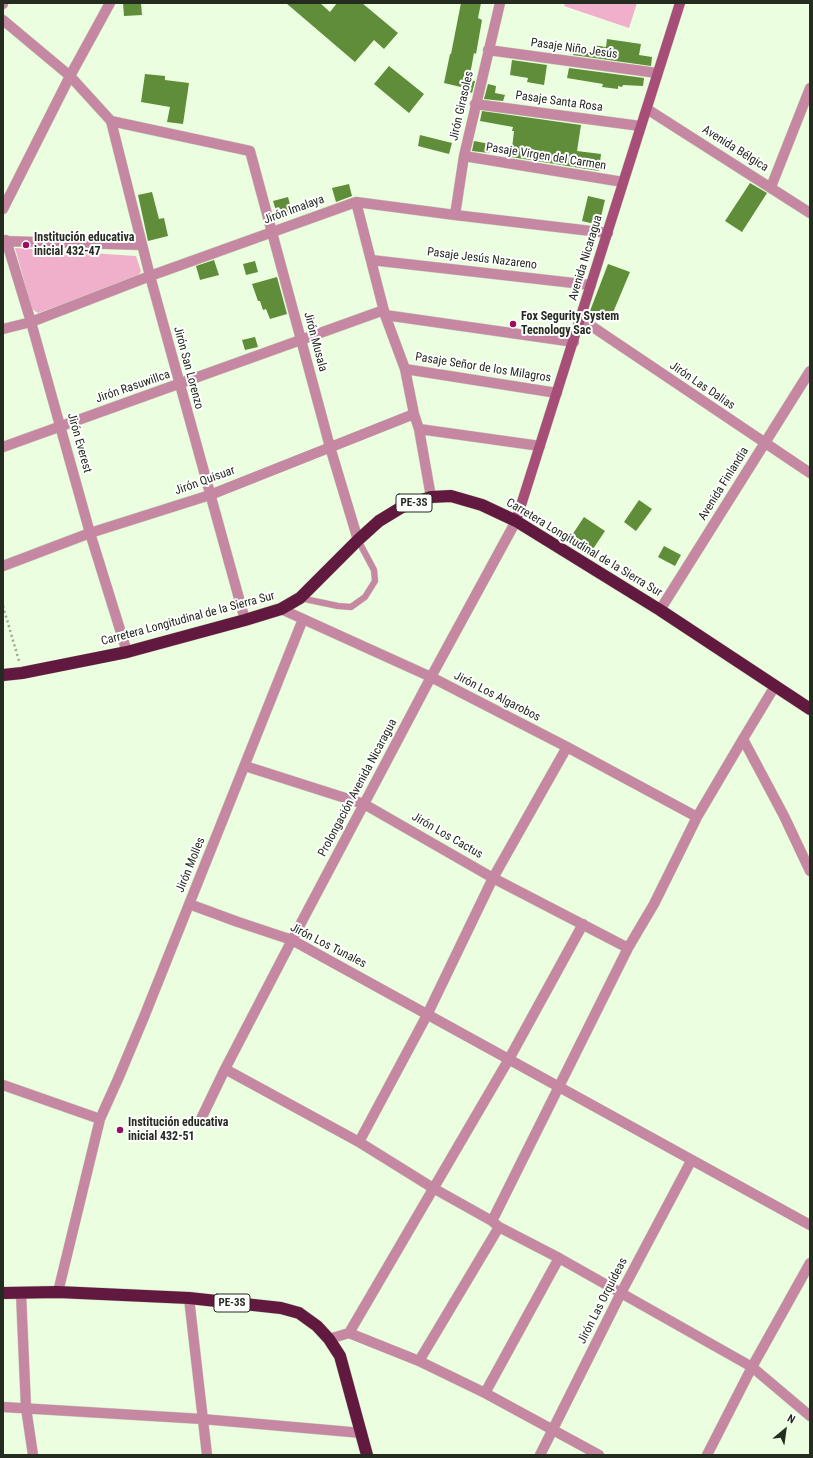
<!DOCTYPE html>
<html>
<head>
<meta charset="utf-8">
<style>
  body { margin:0 }
  #map { position:relative; width:813px; height:1458px; overflow:hidden; background:#ebfedf; font-family:"Roboto Condensed",sans-serif }
  canvas { display:block }
  .frame { position:absolute; inset:0; border:4px solid #242b1f; pointer-events:none }
  .north { position:absolute; left:765px; top:1410px; width:40px; height:40px; -webkit-text-stroke:3px #fff; paint-order:stroke; rotate:29deg; font-size:11px; font-weight:700; line-height:16px; text-align:center; color:#242b1f }
  .north::after { content:''; display:block; margin:auto; width:14px; height:18px; background:#242b1f; clip-path:polygon(50% 0,100% 100%,50% 72%,0 100%) }
</style>
</head>
<body>
<div id="map">
<canvas width="813" height="1458"></canvas>
<div class="frame"></div>
<div class="north">N</div>
</div>
<script>
const g = document.querySelector('canvas').getContext('2d');
g.lineJoin = 'round';
function fillPath(path, color) {
  g.fillStyle = color;
  g.fill(path, 'evenodd');
}
function shape(rows) {
  const path = new Path2D();
  for (const r of rows) {
    path.moveTo(r[0], r[1]);
    for (let i = 2; i < r.length; i += 2) path.lineTo(r[i], r[i + 1]);
  }
  return path;
}
function trace(path, color, width, dash) {
  g.strokeStyle = color;
  g.lineWidth = width;
  g.lineCap = dash ? 'butt' : 'round';
  g.setLineDash(dash || []);
  g.stroke(path);
}
function label(font, color, halo, rows, align = 'center') {
  g.font = font + ' "Roboto Condensed",sans-serif';
  g.lineWidth = 4;
  g.setLineDash([]);
  g.textBaseline = 'middle';
  g.strokeStyle = halo;
  g.fillStyle = color;
  for (const [text, x, y, turn = 0] of rows) {
    g.save();
    g.translate(x, y);
    g.rotate((+turn || 0) * Math.PI / 180);
    g.textAlign = isNaN(turn) ? turn : align;
    if (halo) g.strokeText(text, 0, 0);
    g.fillText(text, 0, 0);
    g.restore();
  }
}
fillPath(shape([
  [565,3,637,3,629,28,564,6],
  [15,248,136,256,141,271,137,278,38,313,32,309]
]), '#f0b0cb');
fillPath(shape([
  [123,3,141,3,142,15,124,16],
  [286,3,320,3,330,12,337,3,362,3,398,33,384,49,374,40,355,62],
  [461,3,481,3,478,18,482,20,476,54,474,53,469,80,475,81,472,93,461,87,444,83,450,54,451,54],
  [607,39,641,44,639,55,652,57,651,66,573,55,574,48,592,51,593,45,606,47],
  [512,60,547,65,544,85,527,82,528,78,510,75],
  [389,66,424,94,409,113,374,84],
  [569,68,644,78,643,86,623,85,622,87,618,86,618,89,602,87,603,84,567,78],
  [145,74,165,76,165,80,189,83,183,124,167,122,170,107,141,102],
  [488,84,496,86,495,93,505,95,503,101,484,99],
  [482,111,581,125,577,151,601,154,599,171,511,157,514,131,512,131,513,127,480,121],
  [420,135,452,143,449,154,418,146],
  [474,141,490,144,489,153,472,151],
  [750,183,767,193,742,232,725,221],
  [349,184,352,196,336,202,332,188],
  [152,192,159,219,164,218,168,236,148,241,138,195],
  [588,196,605,200,599,225,582,221],
  [288,197,292,212,278,217,273,201],
  [214,260,219,275,200,280,196,266],
  [255,261,258,272,246,275,243,264],
  [608,264,630,272,609,322,590,311],
  [277,277,287,314,270,319,266,309,263,310,260,301,258,301,252,284],
  [255,337,258,347,245,350,242,340],
  [639,500,652,509,636,531,624,522],
  [584,517,605,531,593,549,572,535],
  [664,546,681,555,675,566,658,557]
]), '#5f8d39');
const lane = shape([
  [300,598,338,606,351,607,365,597,375,581,374,570,358,540]
]);
const street = shape([
  [3,4,3,3],
  [3,20,70,76,111,121,250,151,330,447,358,540],
  [488,50,657,73],
  [475,104,640,126],
  [647,109,810,213],
  [111,121,150,276,245,620],
  [464,156,623,182],
  [771,187,810,88],
  [356,202,385,315,405,369,414,414,419,429,431,497],
  [3,209,70,76,110,3],
  [455,215,464,156,500,3],
  [6,240,31,322,90,533,127,652],
  [3,241,142,245],
  [371,260,591,285],
  [385,315,574,342],
  [581,319,810,473],
  [3,329,31,322,150,276,356,202,455,215,608,233],
  [405,369,557,393],
  [419,429,540,446],
  [3,447,384,310],
  [3,566,90,533,210,495,414,414],
  [281,609,431,677,567,747,697,817],
  [660,610,810,371],
  [775,686,743,739,784,816,810,871],
  [245,766,364,804,493,878,628,948],
  [189,904,238,922,292,940,810,1225],
  [225,1069,359,1142,433,1188,492,1221,499,1227,559,1258,752,1367,810,1416],
  [3,1085,100,1119],
  [200,1121,225,1069,292,940,364,804,431,677,516,521],
  [359,1142,427,1015,493,878,567,747],
  [492,1221,628,948,654,904,697,817,743,739],
  [58,1292,100,1119,118,1079,144,1017,303,619],
  [21,1293,26,1408,33,1455],
  [189,1298,207,1455],
  [349,1333,509,1059,583,924],
  [329,1339,349,1333,419,1361,485,1393,599,1455],
  [419,1361,499,1227],
  [485,1393,559,1258],
  [3,1407,202,1419,362,1433],
  [540,1455,621,1293,691,1161],
  [707,1455,752,1367,810,1263]
]);
const secondary = shape([
  [516,521,680,3]
]);
const highway = shape([
  [3,675,22,673,127,652,245,620,281,609,300,598,358,540,379,521,402,507,431,497,451,496,482,505,516,521,660,610,810,709],
  [3,1293,58,1292,189,1298,281,1308,299,1313,317,1326,329,1339,340,1356,367,1455]
]);
trace(lane, '#c7d8bc', 7);
trace(street, '#c7d8bc', 11);
trace(secondary, '#c7d8bc', 11);
trace(highway, '#c7d8bc', 13);
trace(shape([
  [3,606,19,661]
]), '#9baa92', 2.5, [2, 3]);
trace(lane, '#c587a1', 6);
trace(street, '#c587a1', 10);
trace(secondary, '#a74e78', 10);
trace(highway, '#62193f', 12);
for (const [x, y, r, color] of [
  [26,245,4,"#9a0e60"],
  [513,324,4,"#9a0e60"],
  [120,1130,4,"#9a0e60"]
]) {
  const dot = new Path2D();
  dot.arc(x, y, r, 0, 2 * Math.PI);
  g.fillStyle = color;
  g.fill(dot);
  trace(dot, '#fff', 1.5);
}
for (const [x, y, w] of [
  [414,503,36],
  [232,1303,36]
]) {
  const box = new Path2D();
  box.roundRect(x - w / 2, y - 9, w, 18, 3);
  g.fillStyle = '#fff';
  g.fill(box);
  trace(box, '#242b1f', 1);
}
label('bold 11px', '#242b1f', null, [
  ["PE-3S",414,503],
  ["PE-3S",232,1303]
]);
label('12px', '#242b1f', '#fff', [
  ["Pasaje Niño Jesús",574,49,8],
  ["Pasaje Santa Rosa",559,102,8],
  ["Jirón Girasoles",462,106,-77],
  ["Avenida Bélgica",735,149,32],
  ["Pasaje Virgen del Carmen",546,157,9],
  ["Jirón Imalaya",294,210,-20],
  ["Avenida Nicaragua",586,258,-73],
  ["Pasaje Jesús Nazareno",482,259,7],
  ["Jirón Musala",315,342,75],
  ["Jirón San Lorenzo",188,368,75],
  ["Pasaje Señor de los Milagros",483,368,9],
  ["Jirón Las Dalias",702,386,34],
  ["Jirón Rasuwillca",133,387,-19],
  ["Jirón Everest",79,443,74],
  ["Jirón Quisuar",205,481,-20],
  ["Avenida Finlandia",724,484,-58],
  ["Carretera Longitudinal de la Sierra Sur",584,548,31],
  ["Carretera Longitudinal de la Sierra Sur",188,619,-15],
  ["Jirón Los Algarobos",497,697,27],
  ["Prolongación Avenida Nicaragua",358,788,-62],
  ["Jirón Los Cactus",447,836,30],
  ["Jirón Molles",191,865,-68],
  ["Jirón Los Tunales",328,946,27],
  ["Jirón Las Orquídeas",603,1301,-63]
]);
label('bold 12px', '#242b1f', '#fff', [
  ["Institución educativa",34,238],
  ["inicial 432-47",34,252],
  ["Fox Segurity System",521,317],
  ["Tecnology Sac",521,331],
  ["Institución educativa",128,1123],
  ["inicial 432-51",128,1137]
], 'left');
</script>
</body>
</html>
